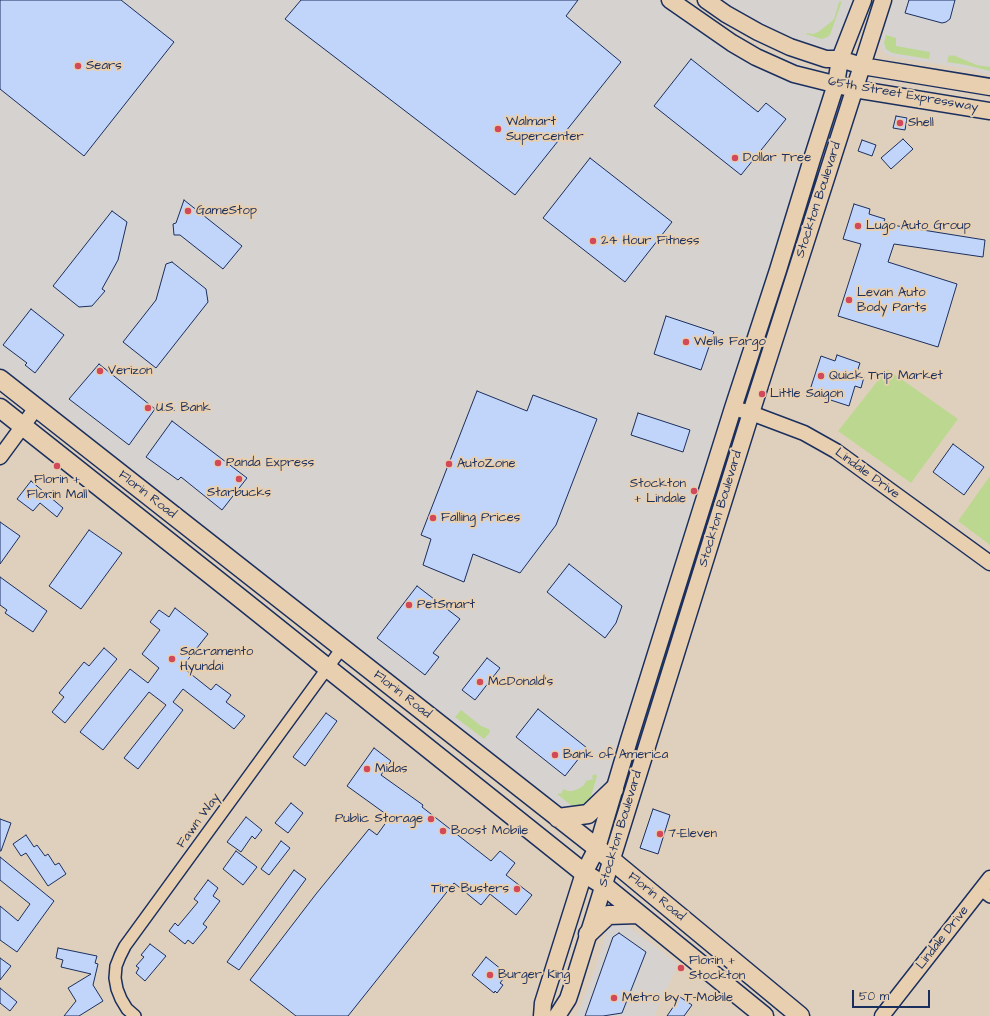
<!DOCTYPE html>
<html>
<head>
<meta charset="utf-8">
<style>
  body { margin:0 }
  #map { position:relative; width:990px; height:1016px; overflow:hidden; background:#dfd0be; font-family:"Architects Daughter",sans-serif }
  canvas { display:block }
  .scale { position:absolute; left:852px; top:990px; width:78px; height:18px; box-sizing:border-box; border:2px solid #1b2f5e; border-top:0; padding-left:5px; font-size:12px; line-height:14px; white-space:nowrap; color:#1b2f5e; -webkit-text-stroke:3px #e7cfaf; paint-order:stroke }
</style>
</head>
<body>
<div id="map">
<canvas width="990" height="1016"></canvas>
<div class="scale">50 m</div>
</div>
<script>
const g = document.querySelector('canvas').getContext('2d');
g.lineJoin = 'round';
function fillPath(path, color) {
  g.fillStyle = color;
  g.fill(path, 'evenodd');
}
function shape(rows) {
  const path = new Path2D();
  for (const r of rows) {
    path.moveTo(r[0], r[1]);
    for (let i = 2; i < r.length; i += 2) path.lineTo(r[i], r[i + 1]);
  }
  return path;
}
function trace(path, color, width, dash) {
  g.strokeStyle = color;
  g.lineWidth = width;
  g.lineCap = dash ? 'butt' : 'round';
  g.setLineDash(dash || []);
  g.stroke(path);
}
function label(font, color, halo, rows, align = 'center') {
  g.font = font + ' "Architects Daughter",sans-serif';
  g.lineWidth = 4;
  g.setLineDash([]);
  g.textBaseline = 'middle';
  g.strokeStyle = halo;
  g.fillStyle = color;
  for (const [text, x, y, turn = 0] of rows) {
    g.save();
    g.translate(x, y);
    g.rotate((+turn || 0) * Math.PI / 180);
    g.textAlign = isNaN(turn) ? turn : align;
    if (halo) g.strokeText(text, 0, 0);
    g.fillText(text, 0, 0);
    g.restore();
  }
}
fillPath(shape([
  [0,0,676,0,737,41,829,76,836,84,614,789,558,818,0,376],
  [701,0,866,0,847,61,787,43],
  [892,0,990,0,990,75,969,69,895,57,889,56,882,51,880,44],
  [620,920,678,964,654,1016,577,1016,598,962,608,926]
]), '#d6d2d0');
fillPath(shape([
  [842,1,830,35,827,37,822,39,818,38,806,34,807,33,813,34,818,32,831,22,834,19,839,2],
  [886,35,896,38,896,46,930,52,929,59,892,53,886,49,884,43],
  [949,55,953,56,953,55,977,65,990,67,990,71,966,65,947,62],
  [887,369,958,419,911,483,838,431],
  [990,476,990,545,958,521],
  [461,710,481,726,489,729,490,732,484,739,455,717],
  [595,774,597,776,589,803,581,807,577,807,572,806,557,794,562,793,563,789,568,791,573,791,580,788,584,785,586,781,593,779,592,776]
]), '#bcd890');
const building = shape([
  [0,0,121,0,174,42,84,156,0,89,0,0],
  [301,0,578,0,566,16,621,62,515,195,285,19,301,0],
  [909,0,955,0,950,19,946,22,942,23,905,13,909,0],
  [691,59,758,112,766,103,786,119,741,175,654,106,691,59],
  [896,116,907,118,905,130,893,128,896,116],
  [903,139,913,149,891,169,881,158,903,139],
  [862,140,876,145,872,156,858,151,862,140],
  [590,158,672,222,625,282,543,218,590,158],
  [184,200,242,246,223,269,180,235,174,235,173,224,176,223,184,200],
  [854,204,870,209,869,214,885,219,884,221,898,226,985,240,983,257,894,244,888,262,957,284,938,347,838,316,861,244,843,239,854,204],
  [112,211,127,222,118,260,102,289,105,291,92,306,79,307,53,286,112,211],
  [172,262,206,289,208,302,156,368,123,342,156,300,166,264,172,262],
  [31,309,64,335,35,373,25,365,27,363,3,345,31,309],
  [666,316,714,332,701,370,654,354,666,316],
  [837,355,860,363,856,375,864,377,861,388,855,386,849,406,809,393,821,356,835,361,837,355],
  [99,364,155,409,129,445,69,399,99,364],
  [477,391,527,411,533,395,597,419,556,525,520,573,473,554,464,582,423,565,431,539,421,535,477,391],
  [638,413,690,430,683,452,631,435,638,413],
  [172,421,247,478,222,510,181,477,178,480,146,457,172,421],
  [953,444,984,467,964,495,933,472,953,444],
  [31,481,63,508,57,517,40,503,33,511,17,499,31,481],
  [0,522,20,536,0,564,0,522],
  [89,530,122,553,81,609,49,586,89,530],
  [569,564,622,606,616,623,605,638,547,592,569,564],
  [0,577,47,611,33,632,5,613,7,610,0,605,0,577],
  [417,586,460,619,433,653,439,657,425,675,377,638,417,586],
  [175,608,208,634,182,667,211,690,216,684,231,695,226,702,245,716,234,729,183,689,173,702,183,710,138,769,124,758,166,705,149,692,103,750,80,732,130,669,148,683,159,668,142,654,160,630,150,622,159,610,169,617,175,608],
  [104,648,117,659,65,723,52,712,64,697,59,693,84,662,89,666,104,648],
  [487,658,500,668,475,700,462,690,487,658],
  [538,709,587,748,565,776,516,737,538,709],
  [326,713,337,721,305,766,293,757,326,713],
  [374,748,391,761,381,775,423,805,422,807,491,861,500,851,515,863,506,875,532,895,516,915,490,894,481,905,454,883,348,1016,296,1016,250,980,316,894,369,829,377,835,390,817,347,786,374,748],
  [291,803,303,813,288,833,275,823,291,803],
  [653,809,670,815,658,854,640,848,653,809],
  [246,817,262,830,255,839,252,836,241,852,227,842,246,817],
  [0,819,11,823,1,851,0,851,0,819],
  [26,835,34,847,37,845,45,856,48,854,55,865,59,863,66,874,48,886,26,853,21,856,13,844,26,835],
  [281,841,290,848,269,875,261,869,281,841],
  [236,851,257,867,243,885,223,869,236,851],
  [0,857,54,901,17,952,0,940,0,906,18,921,30,904,0,880,0,857],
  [294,870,306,879,239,970,227,962,294,870],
  [208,880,218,888,213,896,220,901,203,924,207,927,193,944,188,940,185,944,169,931,175,923,178,926,198,902,194,899,208,880],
  [619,933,646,952,622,1013,603,1016,585,1016,613,937,619,933],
  [150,944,166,956,145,981,136,973,139,968,136,966,144,957,141,955,150,944],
  [58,948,97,956,95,963,98,964,93,985,103,1001,79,1016,64,1016,76,1001,68,988,91,974,61,967,63,960,56,958,58,948],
  [486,957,507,974,500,983,503,985,497,993,495,991,494,993,472,975,486,957],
  [0,958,11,966,0,980,0,958],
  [0,988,17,1002,10,1011,0,1003,0,988],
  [680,997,692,1005,684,1016,667,1016,680,997]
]);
fillPath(building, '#c1d5fa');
trace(building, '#1b2f5e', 1);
const minor = shape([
  [981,890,990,897],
  [135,1016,127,1009,121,999,117,989,115,978,116,966,120,956,125,946,342,648]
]);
const tertiary = shape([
  [733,408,751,413,804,433,836,451,990,563],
  [0,457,36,408],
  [882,1016,990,878]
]);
const secondary = shape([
  [670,0,732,43,756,57,794,74,854,89,990,111],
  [706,0,726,14,758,32,790,47,826,59,840,59,862,66,990,87],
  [542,1016,543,1003,584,873,597,848,629,740,670,609,733,408,778,270,812,159,836,84,840,59,863,0],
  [557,1016,568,999,571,990,751,413,883,0]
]);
const primary = shape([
  [0,379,597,848,800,1016],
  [0,408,240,598,584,873,603,885,764,1016],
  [558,818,588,814,614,789],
  [588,934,608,915,638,914]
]);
trace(minor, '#1b2f5e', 14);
trace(tertiary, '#1b2f5e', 17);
trace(secondary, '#1b2f5e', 19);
trace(primary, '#1b2f5e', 21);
trace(minor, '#e7cfaf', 11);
trace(tertiary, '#e7cfaf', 14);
trace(secondary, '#e7cfaf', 16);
trace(primary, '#e7cfaf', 18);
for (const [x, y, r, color] of [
  [78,66,4,"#d1495b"],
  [900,123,4,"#d1495b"],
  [498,129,4,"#d1495b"],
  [735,158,4,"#d1495b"],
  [188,211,4,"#d1495b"],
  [858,226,4,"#d1495b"],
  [593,241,4,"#d1495b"],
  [849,300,4,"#d1495b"],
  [686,342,4,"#d1495b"],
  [100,371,4,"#d1495b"],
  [821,376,4,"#d1495b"],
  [762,394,4,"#d1495b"],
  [148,408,4,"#d1495b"],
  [218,463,4,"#d1495b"],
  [449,464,4,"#d1495b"],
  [57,466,4,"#d1495b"],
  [239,479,4,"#d1495b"],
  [694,491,4,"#d1495b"],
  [433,518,4,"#d1495b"],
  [409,605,4,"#d1495b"],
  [172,659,4,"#d1495b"],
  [480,682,4,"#d1495b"],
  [555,755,4,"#d1495b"],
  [367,769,4,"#d1495b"],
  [431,819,4,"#d1495b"],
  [443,831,4,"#d1495b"],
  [660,834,4,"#d1495b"],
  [517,889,4,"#d1495b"],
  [681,968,4,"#d1495b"],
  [490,975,4,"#d1495b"],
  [614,998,4,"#d1495b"]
]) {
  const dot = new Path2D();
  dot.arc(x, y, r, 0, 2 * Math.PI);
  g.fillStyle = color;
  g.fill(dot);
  trace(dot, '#e7cfaf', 1.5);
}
label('13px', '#1b2f5e', '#e7cfaf', [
  ["Sears",86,66],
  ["Walmart",506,122],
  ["Supercenter",506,137],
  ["Shell",908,123],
  ["Dollar Tree",743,158],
  ["GameStop",196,211],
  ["Lugo Auto Group",866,226],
  ["24 Hour Fitness",601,241],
  ["Levan Auto",857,293],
  ["Body Parts",857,308],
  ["Wells Fargo",694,342],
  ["Verizon",108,371],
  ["Quick Trip Market",829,376],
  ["Little Saigon",770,394],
  ["U.S. Bank",156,408],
  ["Panda Express",226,463],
  ["AutoZone",457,464],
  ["Florin +",57,480,"center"],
  ["Florin Mall",57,495,"center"],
  ["Stockton",686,484,"right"],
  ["+ Lindale",686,499,"right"],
  ["Starbucks",239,493,"center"],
  ["Falling Prices",441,518],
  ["PetSmart",417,605],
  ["Sacramento",180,652],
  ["Hyundai",180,667],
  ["McDonald's",488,682],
  ["Bank of America",563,755],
  ["Midas",375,769],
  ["Public Storage",423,819,"right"],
  ["Boost Mobile",451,831],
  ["7-Eleven",668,834],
  ["Tire Busters",509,889,"right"],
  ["Florin +",689,961],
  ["Stockton",689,976],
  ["Burger King",498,975],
  ["Metro by T-Mobile",622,998]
], 'left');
label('13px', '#1b2f5e', '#e7cfaf', [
  ["65th Street Expressway",903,95,10],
  ["Stockton Boulevard",819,200,-72],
  ["Lindale Drive",867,474,36],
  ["Florin Road",147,495,38],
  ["Stockton Boulevard",721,509,-73],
  ["Florin Road",402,695,38],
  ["Fawn Way",199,821,-54],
  ["Stockton Boulevard",621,829,-73],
  ["Florin Road",656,897,39],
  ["Lindale Drive",943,938,-52]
]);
</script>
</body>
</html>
